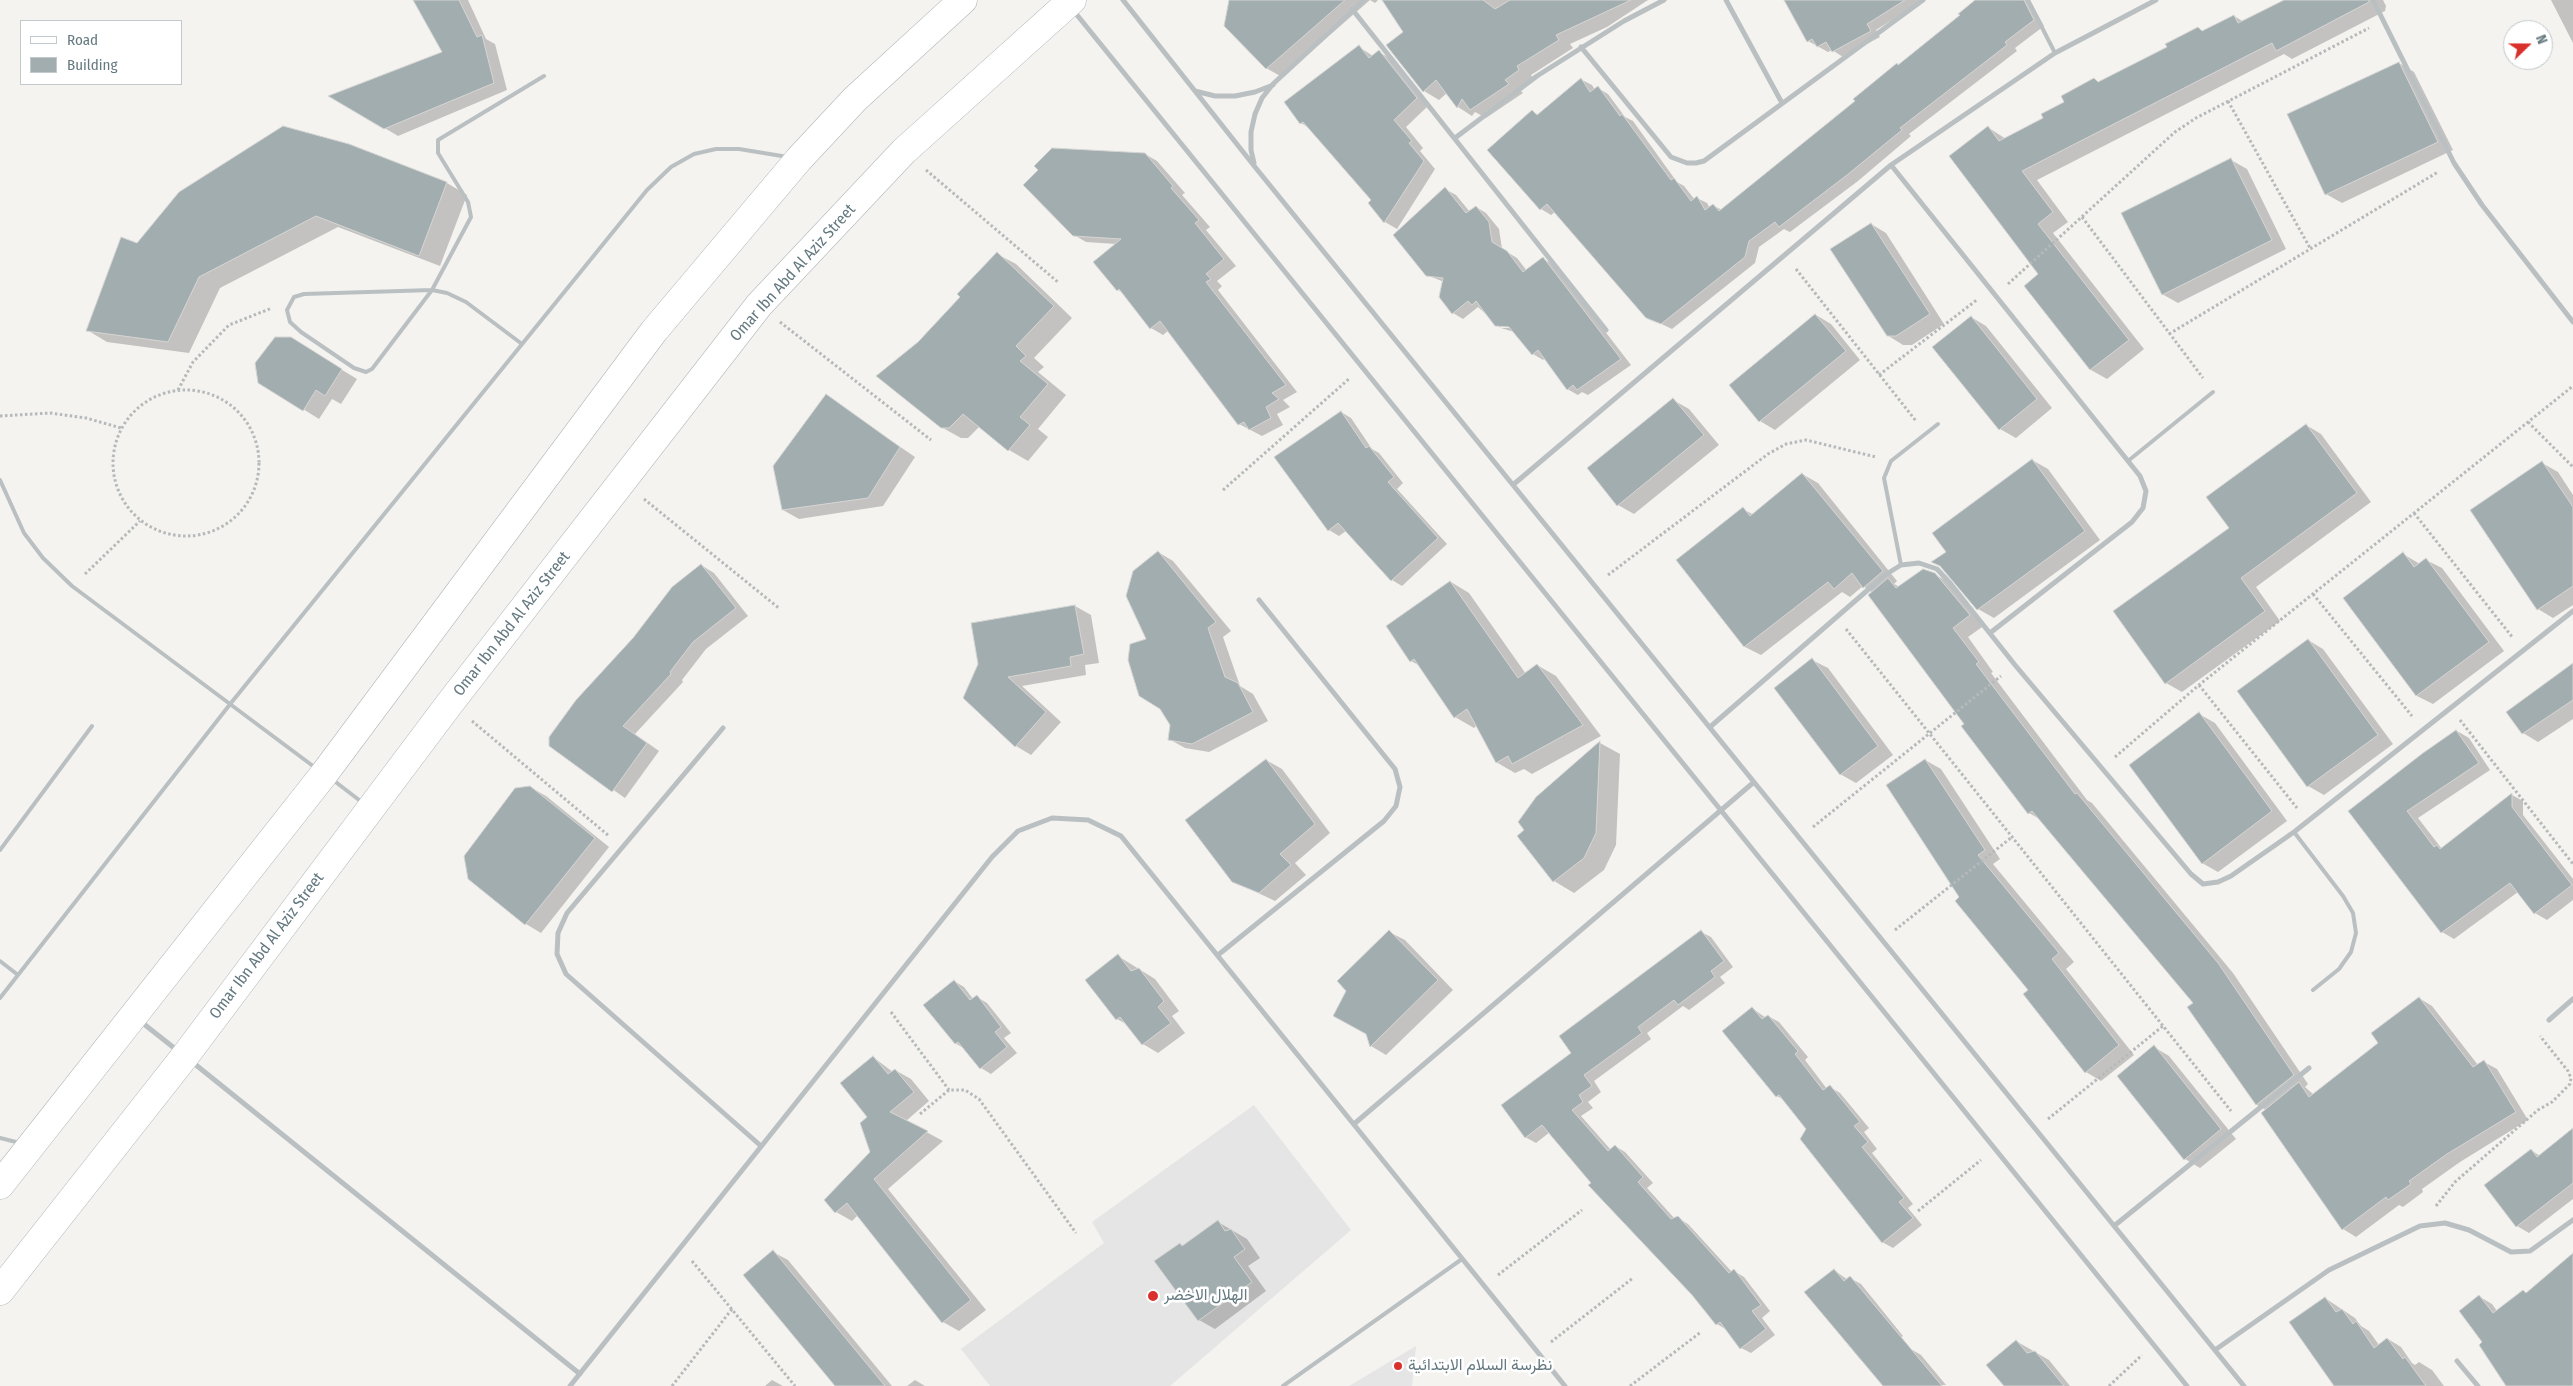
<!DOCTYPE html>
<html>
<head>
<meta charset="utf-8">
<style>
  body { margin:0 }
  #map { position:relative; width:2573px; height:1386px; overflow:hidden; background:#f4f3f0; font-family:"Fira Sans Condensed",sans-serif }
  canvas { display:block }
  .legend { position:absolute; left:20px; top:20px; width:162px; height:65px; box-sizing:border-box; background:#fff; border:1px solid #c1c9cc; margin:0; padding:6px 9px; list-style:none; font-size:15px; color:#647980 }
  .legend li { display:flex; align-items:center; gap:10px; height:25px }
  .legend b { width:25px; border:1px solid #c1c9cc }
  .north { position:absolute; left:2503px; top:20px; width:50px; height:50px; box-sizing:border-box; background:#fff; border:1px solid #c1c9cc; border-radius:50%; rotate:68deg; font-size:14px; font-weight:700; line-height:20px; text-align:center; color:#647980 }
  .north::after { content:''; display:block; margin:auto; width:18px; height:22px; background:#d9302b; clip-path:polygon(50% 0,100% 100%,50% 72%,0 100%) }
</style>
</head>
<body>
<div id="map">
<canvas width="2573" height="1386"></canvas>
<ul class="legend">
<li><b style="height:6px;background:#fff"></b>Road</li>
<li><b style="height:14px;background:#a2adb0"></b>Building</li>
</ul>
<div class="north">N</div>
</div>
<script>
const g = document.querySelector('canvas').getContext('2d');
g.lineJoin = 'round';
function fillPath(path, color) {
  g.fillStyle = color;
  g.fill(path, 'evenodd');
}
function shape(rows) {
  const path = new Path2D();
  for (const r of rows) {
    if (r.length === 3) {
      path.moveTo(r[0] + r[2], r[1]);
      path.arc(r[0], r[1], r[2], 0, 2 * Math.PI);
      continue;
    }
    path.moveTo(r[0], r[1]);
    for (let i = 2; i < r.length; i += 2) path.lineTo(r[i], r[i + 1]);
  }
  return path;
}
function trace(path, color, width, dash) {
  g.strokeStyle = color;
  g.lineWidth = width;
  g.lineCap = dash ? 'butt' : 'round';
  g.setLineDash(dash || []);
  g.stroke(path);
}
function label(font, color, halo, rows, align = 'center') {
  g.font = font + ' "Fira Sans Condensed",Vazirmatn,sans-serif';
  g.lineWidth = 5;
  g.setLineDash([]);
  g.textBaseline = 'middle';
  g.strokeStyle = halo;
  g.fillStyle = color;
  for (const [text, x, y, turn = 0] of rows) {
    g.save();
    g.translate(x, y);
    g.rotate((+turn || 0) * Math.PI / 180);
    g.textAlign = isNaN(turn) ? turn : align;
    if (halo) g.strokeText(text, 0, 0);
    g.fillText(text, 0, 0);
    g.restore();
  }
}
fillPath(shape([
  [1254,1105,1351,1230,1170,1386,990,1386,961,1349,1104,1243,1092,1222],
  [1416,1346,1412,1386,1349,1386]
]), '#e4e5e4');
fillPath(shape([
  [414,0,468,0,486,39,495,44,507,90,398,136,331,96,443,52],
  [1230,0,1378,0,1375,3,1370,0,1282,77,1266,68],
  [1382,0,1648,0,1607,27,1570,44,1573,48,1531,75,1534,79,1519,89,1523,93,1486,118,1475,112,1472,116,1458,107,1447,93,1439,100,1424,91,1388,45,1405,33],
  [1786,0,1924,0,1876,30,1880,37,1843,57,1832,50,1828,52,1808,41],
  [1977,0,2030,0,2044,26,2015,48,2017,51,1909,134,1911,136,1858,181,1790,232,1784,229,1759,247,1755,263,1672,329,1647,317,1555,212,1551,215,1541,209,1532,111,1539,115,1582,80,1592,85,1595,90,1598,88,1608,94,1625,117,1633,121,1677,182,1684,186,1695,200,1697,198,1707,203,1710,208,1714,206,1722,210,1962,15],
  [2287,0,2383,0,2386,6,2385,11,2292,59,2284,54,2037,180,2068,222,2053,233,2144,349,2107,379,2091,370,2025,286,2040,275,1989,128,2006,139,2045,119,2094,80,2099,83,2169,48,2198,28,2203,31,2234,16,2244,22],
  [2551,0,2573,0,2573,43],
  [1359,47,1373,56,1379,52,1391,59,1428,106,1406,127,1423,148,1420,151,1435,169,1397,229,1385,222,1369,203,1373,200,1311,129,1301,123],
  [2399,63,2414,72,2453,150,2342,203,2326,194],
  [349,146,447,183,467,195,440,266,338,227,220,288,189,353,107,342,87,330,137,244],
  [1145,154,1157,161,1185,193,1182,195,1210,227,1206,230,1236,266,1217,281,1222,286,1218,290,1297,392,1283,400,1290,407,1277,414,1283,425,1262,436,1239,424,1169,330,1163,335,1151,328,1123,293,1118,290,1116,244,1086,242,1074,235],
  [2231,160,2247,169,2286,249,2178,303,2162,294],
  [1445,189,1456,195,1470,212,1476,207,1486,213,1499,229,1502,249,1517,258,1527,271,1543,259,1553,264,1631,365,1588,395,1582,392,1578,395,1567,389,1545,358,1543,360,1533,354,1514,332,1501,328,1515,328,1515,326,1501,325,1501,328,1478,307,1463,319,1453,313,1444,282,1427,275],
  [1871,224,1886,233,1944,324,1912,345,1903,345,1887,335],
  [997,254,1016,264,1072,318,1034,358,1044,367,1038,372,1066,395,1038,429,1048,437,1028,461,1009,450,980,426,968,438,961,438,941,427,918,343,962,297],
  [1816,315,1831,324,1860,360,1775,430,1760,421],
  [1971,317,1986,326,2052,408,2016,438,2000,429],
  [306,348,357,379,341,404,332,399,319,419,260,382],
  [826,396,915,457,883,506,799,519,783,510],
  [1673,400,1689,409,1719,445,1634,514,1618,505],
  [1341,412,1351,418,1372,449,1379,453,1403,483,1397,489,1447,544,1402,586,1392,580,1346,531,1339,536,1329,530,1276,457],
  [2306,425,2321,434,2371,502,2256,587,2280,621,2182,692,2166,683,2231,528],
  [2032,460,2048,469,2100,540,1994,618,1978,609,1948,552],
  [2542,463,2558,472,2573,495,2573,605,2553,618,2538,609],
  [1802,474,1818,483,1897,581,1894,584,1900,587,1934,574,1950,583,1985,625,1968,637,1993,672,1991,673,2087,800,2092,803,2233,973,2308,1084,2305,1087,2314,1095,2380,1043,2419,998,2432,1006,2478,1065,2484,1062,2497,1069,2528,1120,2460,1162,2422,1189,2423,1192,2403,1207,2399,1205,2356,1237,2343,1229,2262,1113,2266,1110,2257,1105,2189,1007,2194,1003,2043,821,2029,813,1873,593,1863,586,1850,597,1842,592,1761,655,1745,647,1678,561,1743,509,1754,515],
  [1158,552,1173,561,1231,631,1223,637,1240,686,1253,694,1268,721,1209,752,1185,748,1169,739,1172,725,1147,640],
  [2403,554,2420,564,2426,560,2442,568,2504,651,2433,704,2417,696,2344,598],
  [701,565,714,573,748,616,706,649,682,680,683,682,635,734,659,751,625,798,550,746],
  [1451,582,1469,593,1526,674,1537,665,1556,676,1601,736,1532,774,1524,769,1515,773,1496,762,1477,725,1474,728,1455,717,1420,666,1411,661],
  [1075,606,1091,615,1099,663,1085,665,1086,675,1022,686,1061,722,1031,755,1016,746,964,698],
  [2308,640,2323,649,2393,744,2324,795,2308,786],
  [1812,660,1828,668,1893,755,1856,783,1840,774],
  [2573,664,2573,719,2538,742,2523,733],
  [2199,714,2215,723,2287,821,2218,872,2202,863],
  [2457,731,2469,738,2490,770,2418,818,2442,849,2512,795,2523,801,2523,815,2573,879,2573,900,2547,920,2535,913,2518,892,2454,939,2442,932,2350,811],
  [1600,743,1620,754,1616,845,1604,870,1574,893,1554,881,1519,837],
  [1266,760,1282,769,1330,833,1295,863,1306,875,1275,901,1233,881],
  [1925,760,1941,769,2000,859,1993,864,2074,962,2066,969,2134,1055,2101,1081,2086,1072,2030,990,1961,897],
  [530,787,546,796,609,847,541,933,526,924],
  [1389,932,1405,940,1453,990,1386,1055,1371,1046,1367,1034],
  [1701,932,1711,937,1733,967,1720,977,1725,983,1689,1010,1683,1006,1647,1033,1651,1039,1594,1081,1601,1092,1588,1102,1593,1108,1581,1116,1611,1150,1615,1146,1625,1152,1653,1183,1647,1188,1675,1219,1678,1218,1688,1224,1732,1272,1734,1271,1744,1277,1770,1311,1762,1318,1775,1335,1751,1353,1741,1348,1727,1330,1717,1324,1693,1294,1593,1183,1550,1132,1536,1143,1525,1137,1573,1053],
  [1118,956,1155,979,1179,1011,1172,1016,1185,1033,1158,1053,1143,1044,1128,1025,1117,1019],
  [954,981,964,987,973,999,977,997,987,1003,1011,1033,1004,1038,1017,1053,991,1074,981,1068,965,1049,955,1043],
  [1752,1008,1766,1018,1768,1016,1779,1022,1808,1057,1805,1060,1827,1089,1830,1087,1840,1093,1869,1128,1864,1132,1877,1149,1872,1153,1913,1204,1908,1208,1922,1225,1893,1248,1882,1242,1808,1129,1784,1100,1777,1096],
  [2154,1047,2169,1056,2236,1139,2200,1168,2185,1159],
  [873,1057,893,1072,895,1070,911,1079,929,1101,906,1121,943,1141,888,1189,986,1310,959,1331,943,1322,858,1215,852,1221,836,1212,872,1152,869,1117],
  [2573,1130,2573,1199,2529,1233,2517,1226,2486,1185,2531,1150,2540,1156],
  [1218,1222,1247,1239,1260,1258,1248,1266,1266,1291,1215,1329,1199,1320,1156,1262,1180,1244,1184,1246],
  [773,1252,788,1260,892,1386,836,1386],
  [2573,1255,2573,1386,2508,1386,2484,1343,2480,1297,2492,1304,2497,1311,2524,1291,2527,1293],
  [1834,1270,1848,1280,1850,1278,1861,1284,1903,1336,1869,1364,1859,1358,1806,1293],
  [2325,1298,2355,1318,2361,1326,2369,1331,2379,1345,2388,1339,2401,1347,2412,1363,2415,1365,2419,1362,2432,1370,2444,1386,2344,1386],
  [2016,1341,2049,1360,2070,1386,2005,1386],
  [1911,1349,1921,1355,1946,1385,1885,1386],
  [772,1380,783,1386,765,1386],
  [915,1380,925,1386,907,1386]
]), '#0003');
const building = shape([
  [413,0,459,0,477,37,482,35,494,83,384,129,328,96,442,52,413,0],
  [1229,0,1345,0,1266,69,1224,26,1229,0],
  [1382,0,1483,0,1495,9,1510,0,1631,0,1556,35,1559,40,1517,66,1519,70,1505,80,1509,84,1470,110,1462,99,1457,108,1436,80,1423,92,1386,45,1403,32,1382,0],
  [1784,0,1905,0,1867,24,1871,31,1832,52,1826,42,1817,47,1812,39,1807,42,1784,0],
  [1975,0,2024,0,2034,20,2005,42,2007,45,1900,128,1902,130,1847,175,1779,227,1775,222,1749,241,1745,257,1661,324,1646,318,1547,204,1540,210,1487,150,1532,110,1537,115,1581,78,1590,92,1598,86,1620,116,1622,114,1671,180,1674,178,1691,201,1697,196,1705,210,1713,204,1719,211,1855,101,1853,99,1897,63,1898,65,1960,15,1958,14,1975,0],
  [2284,0,2369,0,2369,2,2276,51,2272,43,2022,171,2053,212,2038,224,2129,340,2090,370,2024,286,2038,274,1949,156,1988,126,1999,141,2043,118,2041,114,2064,102,2061,96,2094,78,2098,82,2167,47,2165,44,2198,27,2202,31,2234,15,2238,23,2284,0],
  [1359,45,1369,58,1379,50,1417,98,1394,120,1412,141,1409,143,1424,161,1384,223,1368,203,1371,200,1303,122,1300,124,1284,102,1359,45],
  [2399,62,2438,142,2325,195,2287,114,2399,62],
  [283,126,349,144,447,182,419,256,316,216,199,277,168,342,86,331,121,237,137,243,179,192,283,126],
  [1052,148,1145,153,1173,186,1171,188,1199,220,1195,223,1224,259,1206,274,1211,279,1206,282,1286,385,1272,393,1279,399,1266,407,1271,418,1249,430,1244,422,1238,425,1160,321,1150,329,1119,289,1117,291,1093,262,1121,239,1073,236,1023,185,1038,170,1034,166,1052,148],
  [2231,158,2272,240,2162,295,2121,213,2231,158],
  [1445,187,1466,213,1476,206,1489,222,1492,242,1507,251,1523,272,1543,257,1621,359,1577,390,1573,385,1567,390,1538,350,1532,355,1509,327,1495,326,1476,301,1472,305,1468,301,1452,314,1439,297,1443,278,1426,276,1393,235,1445,187],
  [1871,223,1930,314,1896,336,1887,336,1830,249,1871,223],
  [997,252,1054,306,1016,346,1026,356,1020,361,1048,384,1020,417,1030,425,1008,451,963,414,949,428,941,428,876,376,918,342,960,297,957,294,997,252],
  [1815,314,1846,351,1759,422,1729,385,1815,314],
  [1971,316,2037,399,1999,430,1932,347,1971,316],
  [275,337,291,337,342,369,325,396,316,390,303,411,258,383,255,363,275,337],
  [826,394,900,447,868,498,782,510,773,466,826,394],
  [1673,398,1704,435,1617,506,1587,468,1673,398],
  [1341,411,1366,448,1369,446,1394,477,1388,482,1438,538,1391,581,1338,523,1328,531,1274,457,1341,411],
  [2306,424,2357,493,2241,578,2265,611,2165,684,2113,611,2229,528,2206,497,2306,424],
  [2032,459,2085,531,1977,610,1940,566,1931,562,1946,552,1932,533,2032,459],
  [2542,461,2573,507,2573,586,2537,610,2470,510,2542,461],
  [1802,473,1883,571,1863,588,1852,573,1834,589,1828,582,1744,647,1676,560,1743,507,1750,516,1802,473],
  [1158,551,1216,622,1208,628,1225,677,1238,683,1253,712,1192,744,1168,740,1170,725,1160,709,1139,696,1128,660,1130,644,1146,639,1126,596,1133,571,1158,551],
  [2403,552,2414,567,2426,558,2489,642,2416,696,2343,598,2403,552],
  [701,564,736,608,693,642,670,672,671,674,623,726,647,743,612,792,549,746,549,737,576,700,633,638,672,587,701,564],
  [1923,569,1935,573,1970,615,1953,628,1979,662,1976,664,2075,794,2077,793,2218,963,2294,1075,2256,1105,2187,1007,2193,1003,2032,811,2028,814,1961,726,1964,724,1868,595,1888,578,1896,588,1923,569],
  [1450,581,1518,678,1537,664,1583,725,1512,764,1508,756,1496,763,1467,709,1454,718,1414,659,1410,662,1386,626,1450,581],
  [1075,605,1084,654,1070,657,1071,666,1008,677,1046,712,1015,747,963,698,978,664,971,623,1075,605],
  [2308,639,2378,735,2307,787,2237,691,2308,639],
  [1812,658,1878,746,1840,775,1774,688,1812,658],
  [2573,663,2573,700,2522,734,2506,712,2573,663],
  [2199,712,2272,811,2202,864,2129,765,2199,712],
  [2456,730,2479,763,2407,811,2434,847,2437,845,2440,849,2512,793,2512,807,2572,885,2534,914,2510,883,2441,933,2348,811,2423,753,2456,730],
  [1600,741,1596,833,1584,858,1553,882,1517,836,1524,830,1518,822,1536,797,1600,741],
  [1266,759,1315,824,1280,854,1291,865,1259,893,1232,882,1185,820,1266,759],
  [1925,759,1985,850,1978,855,2059,953,2052,959,2119,1045,2085,1073,2023,994,2028,990,1955,901,1959,897,1886,785,1925,759],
  [530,786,595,838,525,925,468,879,464,856,515,788,530,786],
  [1389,930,1438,980,1370,1047,1366,1034,1333,1016,1346,991,1337,981,1389,930],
  [1701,930,1724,961,1711,971,1715,977,1678,1005,1674,1000,1638,1027,1642,1033,1584,1075,1592,1086,1579,1095,1583,1102,1572,1110,1608,1151,1615,1145,1643,1177,1638,1182,1671,1219,1678,1216,1729,1273,1734,1269,1761,1305,1752,1311,1766,1329,1740,1349,1720,1322,1716,1325,1692,1295,1588,1185,1591,1183,1542,1125,1525,1138,1501,1105,1571,1053,1559,1036,1701,930],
  [1118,954,1131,971,1139,968,1164,1001,1158,1007,1171,1023,1142,1045,1120,1017,1116,1020,1085,980,1118,954],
  [954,980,970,1000,977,995,1001,1027,995,1032,1007,1047,980,1069,958,1042,955,1044,923,1005,954,980],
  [2419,997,2473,1067,2484,1060,2516,1112,2447,1154,2409,1181,2411,1184,2388,1200,2386,1197,2342,1230,2261,1113,2299,1082,2309,1097,2378,1043,2371,1033,2419,997],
  [1752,1007,1762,1019,1768,1015,1798,1051,1795,1054,1823,1090,1830,1085,1860,1122,1854,1126,1868,1142,1862,1147,1904,1198,1899,1202,1913,1218,1882,1243,1800,1139,1806,1129,1779,1095,1776,1097,1722,1031,1752,1007],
  [2154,1045,2221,1129,2184,1160,2117,1076,2154,1045],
  [873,1056,888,1074,895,1069,914,1092,890,1112,928,1131,874,1179,971,1300,942,1323,847,1203,835,1213,824,1200,870,1152,860,1123,867,1117,840,1083,873,1056],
  [2573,1128,2573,1183,2516,1227,2484,1185,2531,1149,2537,1157,2573,1128],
  [1218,1220,1225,1231,1231,1229,1245,1249,1234,1257,1252,1282,1198,1321,1154,1261,1180,1243,1182,1246,1218,1220],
  [773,1250,885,1386,835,1386,743,1275,773,1250],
  [2573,1253,2573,1386,2506,1386,2479,1345,2482,1342,2459,1311,2479,1295,2493,1313,2523,1290,2526,1293,2573,1253],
  [1834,1269,1844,1281,1850,1276,1942,1386,1883,1386,1804,1292,1834,1269],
  [2325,1297,2336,1312,2342,1309,2353,1324,2356,1321,2374,1348,2387,1338,2403,1359,2405,1357,2426,1386,2334,1386,2289,1322,2325,1297],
  [2016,1340,2027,1353,2035,1351,2064,1386,2004,1386,1986,1365,2016,1340]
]);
fillPath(building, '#a2adb0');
trace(building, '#d5d5d3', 1);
const secondary = shape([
  [0,1185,324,774,654,331,799,159,855,99,963,0],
  [0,1291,185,1056,450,703,759,305,904,151,1072,0]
]);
trace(secondary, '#afb6b9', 29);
trace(shape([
  [2228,101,2310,248],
  [926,170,1059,283],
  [2082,217,2203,378],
  [1796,269,1916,421],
  [2008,284,2175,132,2196,118,2369,28],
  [780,322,931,440],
  [2169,334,2438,172],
  [1879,375,1978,299],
  [186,463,73],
  [178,390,193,362,229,325,272,308],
  [0,416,50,413,86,418,121,428],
  [2528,422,2573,467],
  [1223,490,1350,378],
  [644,499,780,609],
  [2414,513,2513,638],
  [85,574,140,521],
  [1608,575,1768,454,1786,444,1806,440,1876,457],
  [2313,594,2412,716],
  [1846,629,2231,1111],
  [2199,685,2297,808],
  [2460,720,2573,864],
  [472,721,609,836],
  [2115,757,2199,685,2573,386],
  [1813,827,2001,676],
  [1895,930,2012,837],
  [891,1012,949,1090],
  [920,1114,949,1090,965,1090,979,1099,1076,1233],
  [2048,1119,2163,1026],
  [2436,1206,2455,1182,2538,1110,2552,1102,2570,1084,2571,1078,2568,1071,2540,1036],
  [1918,1211,1981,1160],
  [692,1261,795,1386],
  [1498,1275,1582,1210],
  [1551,1342,1633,1278],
  [672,1386,732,1309],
  [1630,1386,1701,1332],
  [2109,1386,2142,1355]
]), '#b5b9ba', 3, [2.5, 2.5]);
trace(shape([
  [2028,0,2055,53],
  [522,344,466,302,447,293,432,290,304,294,294,297,287,310,290,322,301,332,354,368,366,372,372,369,432,290,471,217,468,202,438,153,438,140,544,76],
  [2128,461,2213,392],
  [0,480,24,533,43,558,72,586,317,769],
  [1901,565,1884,478,1891,461,1938,424],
  [333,780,363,803],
  [2294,832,2343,896,2353,913,2356,933,2351,952,2339,969,2313,990],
  [0,850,92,726],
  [0,961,18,975],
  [0,998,231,703,647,190,671,167,694,154,716,149,739,149,788,157],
  [0,1138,20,1143],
  [1283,1386,1462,1259]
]), '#bac0c2', 4);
trace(shape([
  [1123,0,1255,167,2244,1386],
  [1726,0,1782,103],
  [2373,0,2454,163,2482,205,2573,322],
  [1352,9,1606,330],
  [1073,10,2187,1386],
  [1581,47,1671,157,1687,163,1696,163,1704,161,1923,0],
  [1195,91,1215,96,1235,96,1255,92,1273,85],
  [1455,138,1537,76,1624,21,1664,0],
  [1254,163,1251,150,1251,132,1255,114,1262,98,1273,84,1364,0],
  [1891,165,2140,476,2146,491,2143,508,2132,522,1990,633],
  [1514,484,1891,165,2055,53,2156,0],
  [1710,727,1885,575,1901,565,1919,563,1937,569,1950,583,2015,665,2191,874,2203,884,2218,882,2231,876,2294,832,2573,611],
  [723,728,567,913,558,933,557,954,566,974,761,1146],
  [1218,955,1384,821,1396,806,1400,787,1395,769,1259,600],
  [2549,1020,2573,999],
  [140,1021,178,1051],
  [191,1061,580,1374],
  [1354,1124,1754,782],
  [2114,1226,2309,1068],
  [2215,1350,2329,1270,2420,1226,2445,1223,2469,1230,2511,1252,2530,1251,2573,1220],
  [2457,1361,2478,1386],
  [570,1386,992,857,1018,831,1052,818,1088,820,1121,836,1565,1386]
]), '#bac0c2', 5);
trace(secondary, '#fff', 28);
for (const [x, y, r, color] of [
  [1153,1296,6,"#d9302b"],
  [1398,1366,5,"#d9302b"]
]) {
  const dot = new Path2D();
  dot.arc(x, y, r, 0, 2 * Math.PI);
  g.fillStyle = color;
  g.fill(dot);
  trace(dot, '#fff', 2);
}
label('16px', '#647980', '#fff', [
  ["Omar Ibn Abd Al Aziz Street",793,273,-48],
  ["Omar Ibn Abd Al Aziz Street",512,624,-52],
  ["Omar Ibn Abd Al Aziz Street",267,946,-53]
]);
label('16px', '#647980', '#fff', [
  ["الهلال الاخضر",1164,1296],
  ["نظرسة السلام الابتدائية",1408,1366]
], 'left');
</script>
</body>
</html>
